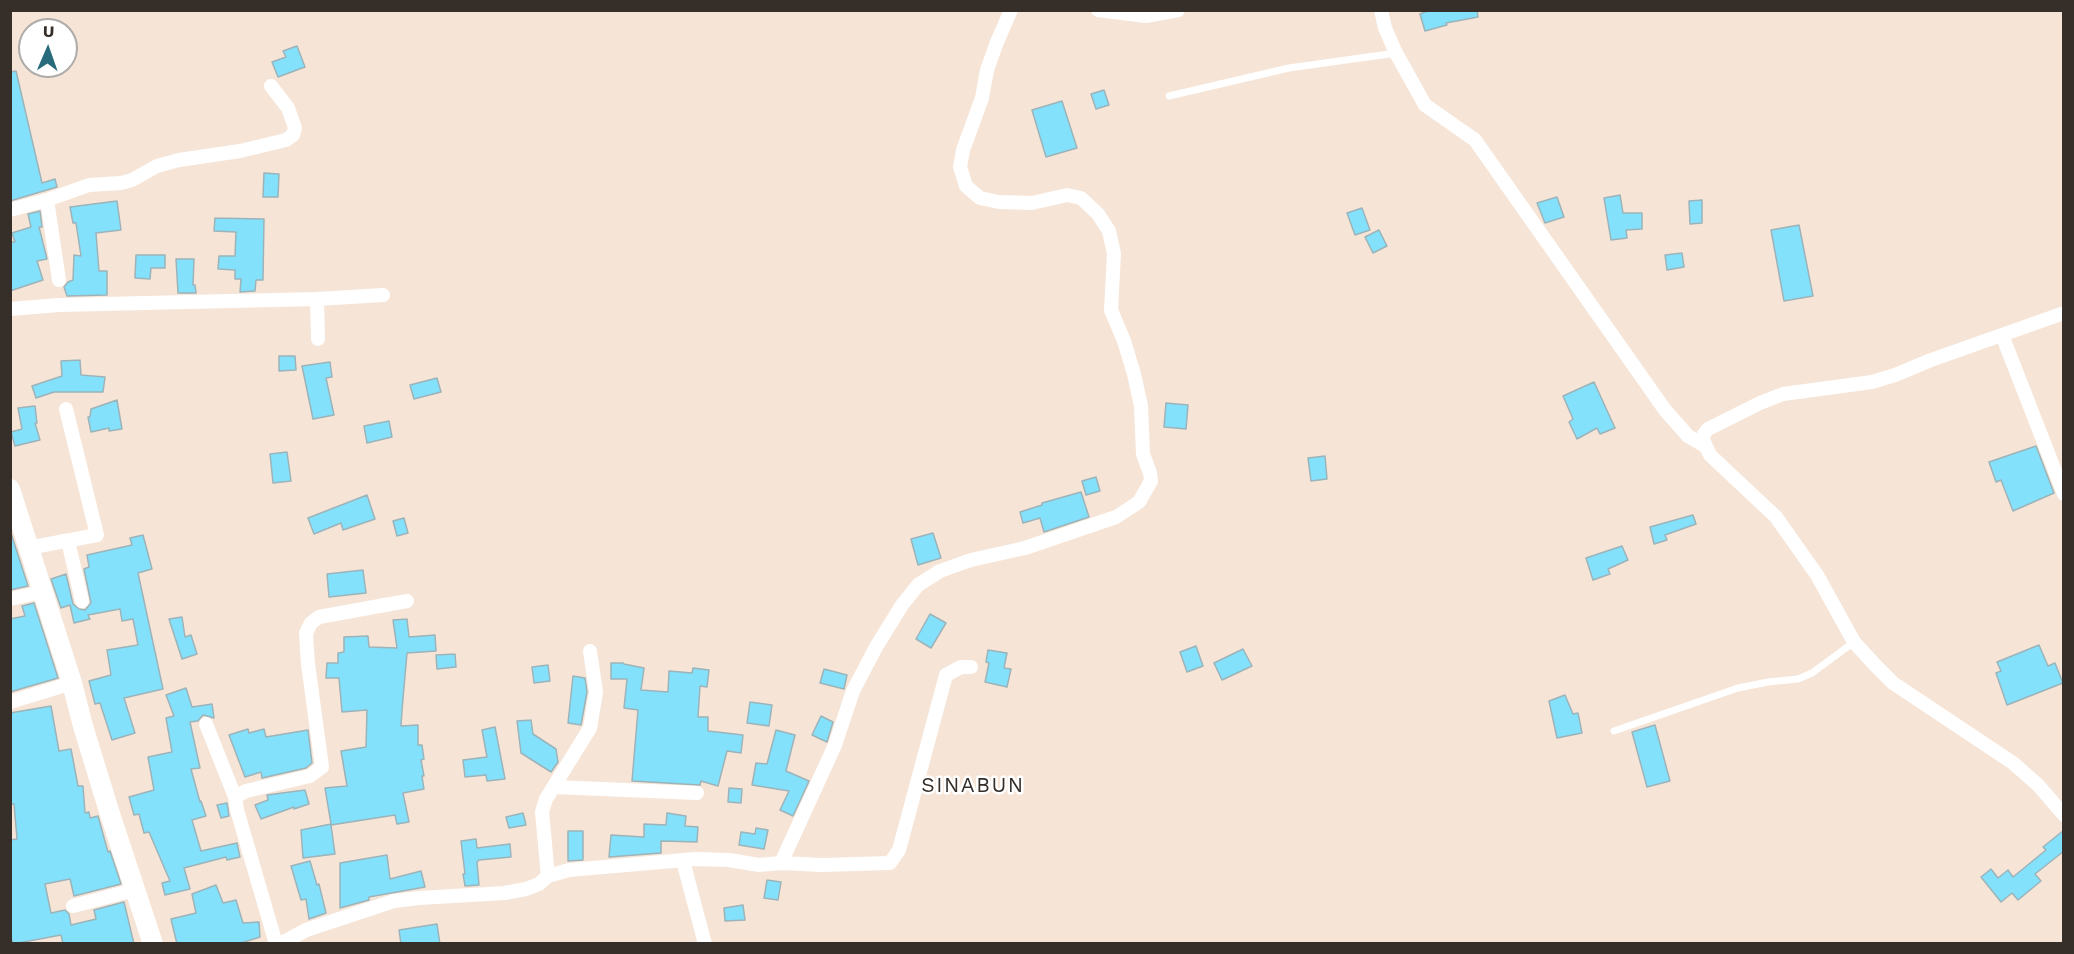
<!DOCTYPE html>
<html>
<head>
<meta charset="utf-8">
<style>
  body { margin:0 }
  #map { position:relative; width:2074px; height:954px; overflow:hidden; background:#f6e5d7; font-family:"Work Sans",sans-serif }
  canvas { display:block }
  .frame { position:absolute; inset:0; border:12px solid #352e29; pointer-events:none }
  .north { position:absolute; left:18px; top:18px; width:60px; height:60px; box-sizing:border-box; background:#fff; border:2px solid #aeaba9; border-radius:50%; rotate:2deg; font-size:16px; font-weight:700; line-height:24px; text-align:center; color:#352e29 }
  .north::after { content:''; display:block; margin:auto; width:21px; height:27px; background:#286b7d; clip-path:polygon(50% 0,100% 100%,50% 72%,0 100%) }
</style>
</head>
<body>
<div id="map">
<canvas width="2074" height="954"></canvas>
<div class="frame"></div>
<div class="north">U</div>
</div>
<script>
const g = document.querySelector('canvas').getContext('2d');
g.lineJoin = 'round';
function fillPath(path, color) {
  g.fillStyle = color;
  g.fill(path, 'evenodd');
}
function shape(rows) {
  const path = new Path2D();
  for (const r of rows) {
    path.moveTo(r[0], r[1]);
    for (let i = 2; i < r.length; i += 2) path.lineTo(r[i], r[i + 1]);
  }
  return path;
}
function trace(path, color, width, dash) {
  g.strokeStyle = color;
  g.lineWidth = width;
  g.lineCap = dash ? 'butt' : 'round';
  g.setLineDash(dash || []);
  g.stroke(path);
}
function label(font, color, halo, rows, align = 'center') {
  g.font = font + ' "Work Sans",sans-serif';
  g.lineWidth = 5;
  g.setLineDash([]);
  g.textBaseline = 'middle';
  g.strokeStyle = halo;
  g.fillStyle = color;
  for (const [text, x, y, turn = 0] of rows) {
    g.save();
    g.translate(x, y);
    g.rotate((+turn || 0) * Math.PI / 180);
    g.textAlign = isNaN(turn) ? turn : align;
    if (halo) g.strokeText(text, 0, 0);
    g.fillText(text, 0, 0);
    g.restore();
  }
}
const building = shape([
  [1430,10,1477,10,1478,17,1446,23,1447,25,1425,31,1420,14,1430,10],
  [297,46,305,67,278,77,272,62,286,57,283,51,297,46],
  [16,71,42,183,55,179,57,187,10,201,10,72,16,71],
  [1104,90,1109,105,1096,109,1091,94,1104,90],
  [1062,101,1077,148,1046,157,1032,110,1062,101],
  [264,173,279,174,278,197,263,197,264,173],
  [1620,195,1623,213,1642,213,1642,229,1626,230,1627,238,1611,240,1604,198,1620,195],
  [1557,197,1564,217,1545,223,1537,203,1557,197],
  [1702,200,1702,223,1690,224,1689,201,1702,200],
  [117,201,121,230,96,233,99,271,107,271,107,295,67,296,64,287,68,282,73,280,74,255,81,256,76,223,73,223,70,207,117,201],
  [1362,208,1370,230,1355,235,1347,213,1362,208],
  [40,211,42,227,39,227,47,259,37,261,43,280,10,291,10,242,15,242,12,233,31,227,28,214,40,211],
  [215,218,264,219,263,280,256,280,255,291,240,292,241,279,235,279,235,270,218,269,219,256,235,256,236,232,214,231,215,218],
  [1799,225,1813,296,1784,301,1771,230,1799,225],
  [1379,230,1387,246,1373,253,1365,237,1379,230],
  [1682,253,1684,267,1667,270,1665,255,1682,253],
  [136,255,165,255,165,268,151,268,150,279,135,278,136,255],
  [176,259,194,259,193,285,195,285,196,293,178,293,176,259],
  [279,356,295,356,296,370,279,371,279,356],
  [80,360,81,375,105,377,103,392,54,392,36,398,32,386,62,376,61,361,80,360],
  [330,362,332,377,326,378,334,415,313,419,302,366,330,362],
  [437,378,441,392,414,399,410,385,437,378],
  [1594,382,1615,428,1600,434,1597,428,1577,439,1569,422,1573,419,1563,396,1594,382],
  [117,400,122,429,109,431,109,428,91,432,88,417,90,417,91,409,117,400],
  [1166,403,1188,405,1186,429,1164,427,1166,403],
  [35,406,37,423,35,423,40,440,15,446,11,432,22,429,18,408,35,406],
  [389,421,392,437,367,443,364,426,389,421],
  [2036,446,2054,493,2013,511,2001,480,1996,482,1989,462,2036,446],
  [287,452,291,481,273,483,270,454,287,452],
  [1325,456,1327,479,1311,481,1308,458,1325,456],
  [1096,477,1100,491,1086,495,1082,481,1096,477],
  [1081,492,1089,517,1044,532,1040,518,1023,523,1020,512,1042,505,1042,503,1081,492],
  [367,495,375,519,343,530,341,523,314,534,308,518,367,495],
  [1693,515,1696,524,1665,535,1667,540,1654,544,1650,527,1693,515],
  [404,518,408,533,397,536,393,521,404,518],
  [10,530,28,586,10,590,10,530],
  [933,533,941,558,918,565,911,539,933,533],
  [143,535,152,569,138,573,163,689,124,698,135,733,112,740,100,703,95,704,89,681,111,675,107,650,138,645,133,619,122,621,120,609,88,615,90,619,74,623,70,605,61,608,51,579,66,574,73,604,79,609,85,610,91,603,84,569,89,567,87,555,132,545,130,538,143,535],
  [1622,546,1628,560,1608,569,1610,574,1593,580,1586,558,1622,546],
  [363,570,366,593,329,597,327,574,363,570],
  [34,603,58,678,10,692,10,619,25,616,22,606,34,603],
  [930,614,946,623,931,648,916,639,930,614],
  [182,617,185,637,191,635,197,654,182,659,169,619,182,617],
  [407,619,409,637,435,635,436,651,407,653,402,710,401,726,418,725,418,745,422,745,424,759,421,760,424,776,422,776,424,789,403,793,409,822,397,824,395,815,331,825,335,854,303,858,301,830,331,824,325,788,347,786,341,751,366,747,367,710,342,712,339,678,326,678,327,663,338,663,338,653,344,652,344,637,368,636,369,647,397,648,393,620,407,619],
  [2039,645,2048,666,2055,663,2063,683,2007,705,1996,673,2001,671,1997,662,2039,645],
  [1196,646,1203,666,1187,672,1180,652,1196,646],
  [1243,649,1252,666,1222,680,1214,663,1243,649],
  [988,650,1007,653,1004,668,1011,669,1007,687,985,682,989,663,986,662,988,650],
  [455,654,456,667,437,669,436,655,455,654],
  [611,663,623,663,624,664,644,668,641,690,668,692,669,671,692,673,693,668,709,670,707,687,700,686,698,717,708,717,708,731,743,735,741,753,727,751,718,786,701,781,700,785,632,781,638,710,624,708,627,679,611,679,611,663],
  [548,665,550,681,534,683,532,667,548,665],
  [824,669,847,675,844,689,820,683,824,669],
  [573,676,585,678,587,692,581,725,568,723,573,676],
  [186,688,192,707,212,704,214,718,203,715,198,721,190,722,200,768,191,769,200,802,201,801,206,816,192,820,201,851,237,843,240,857,227,860,226,857,184,868,190,889,165,895,162,883,170,881,149,832,144,833,139,814,134,815,129,797,154,790,148,757,172,752,166,718,174,716,166,695,186,688],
  [1565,695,1573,714,1578,713,1582,733,1557,738,1549,701,1565,695],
  [750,702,772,705,769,726,747,723,750,702],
  [51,706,59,751,71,749,78,786,83,786,85,813,89,812,90,818,98,816,108,852,110,851,121,884,74,896,70,879,45,884,51,913,65,910,69,914,71,925,96,919,94,910,124,902,134,944,63,944,61,935,13,944,10,934,10,840,17,839,14,804,10,804,10,713,51,706],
  [821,716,833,722,827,742,812,735,821,716],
  [531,720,533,734,556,749,558,762,551,772,521,753,517,721,531,720],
  [1655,725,1670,781,1647,787,1632,732,1655,725],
  [495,727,505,779,487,781,486,775,465,777,463,760,487,757,482,730,495,727],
  [248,729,249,733,264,729,266,737,308,730,312,763,306,768,262,778,261,772,245,777,229,735,248,729],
  [776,730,795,735,786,771,809,781,793,816,780,810,789,791,752,785,756,763,767,764,776,730],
  [729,788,742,789,741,803,728,802,729,788],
  [305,790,309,804,294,809,294,807,261,819,255,805,268,800,267,795,305,790],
  [227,803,229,816,221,818,217,805,227,803],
  [523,813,526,825,509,828,506,817,523,813],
  [667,813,686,816,685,826,698,827,697,842,661,841,661,853,609,857,611,835,644,837,644,824,666,825,667,813],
  [756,828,768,830,764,849,739,845,741,832,755,834,756,828],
  [2064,830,2064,851,2035,874,2041,881,2018,900,2012,893,2001,902,1981,877,1991,869,1998,878,2008,870,2013,877,2046,850,2043,847,2064,830],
  [568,831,583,831,583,860,568,861,568,831],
  [476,839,477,848,510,844,511,857,479,860,477,862,479,885,465,886,463,874,465,874,461,841,476,839],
  [387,855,390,879,421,871,425,887,369,897,369,900,340,908,340,863,387,855],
  [310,861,317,885,319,884,326,913,309,919,306,899,301,900,291,866,310,861],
  [767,880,781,882,778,900,764,898,767,880],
  [216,885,223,903,236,900,243,923,259,922,260,937,238,944,177,944,171,919,196,913,192,894,216,885],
  [743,905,745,920,725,921,724,908,743,905],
  [437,924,440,944,401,944,399,930,437,924]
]);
fillPath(building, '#83e1fb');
trace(building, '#9cb3b9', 1.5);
trace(shape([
  [1169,96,1289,68,1396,53],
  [1614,731,1738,688,1768,682,1798,679,1812,673,1854,642]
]), '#fff', 7);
trace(shape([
  [1098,10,1146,16,1178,10],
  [1381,10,1385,28,1396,53,1425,105,1475,140,1665,410,1688,436,1705,446],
  [47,200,59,280],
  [10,210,47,200,89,185,121,183,132,180,157,166,179,160,240,151,286,140,293,135,295,128,288,108,271,86],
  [317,299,318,339],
  [10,309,59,305,317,299,383,295],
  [2064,313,1931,360,1895,375,1872,382,1783,394,1760,403,1708,429,1704,434,1703,440,1710,455,1776,517,1817,575,1854,642,1876,666,1893,683,2013,763,2038,785,2064,815],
  [2002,335,2064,494],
  [68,541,82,601],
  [28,548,97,535,66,409],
  [10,599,42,592],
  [10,702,72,683],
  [206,724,235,797],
  [554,787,697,793],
  [683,861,705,944],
  [781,863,835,745,853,691,876,647,902,605,918,585,940,571,971,560,1025,548,1116,517,1139,502,1151,481,1150,473,1143,454,1141,406,1134,374,1124,341,1111,310,1114,254,1109,231,1098,214,1081,198,1067,195,1032,203,999,202,980,198,966,186,960,167,963,150,982,98,987,70,997,42,1011,10],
  [548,876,542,812,546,799,590,728,596,692,590,651],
  [73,906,134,890],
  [276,944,237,810,235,797,246,791,310,776,322,767,308,664,306,633,311,623,319,617,407,601],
  [280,944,306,930,394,901,419,898,505,893,526,889,539,884,548,876,569,870,696,859,729,860,759,865,781,863,822,865,890,863,899,850,946,675,961,667,971,667]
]), '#fff', 14);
trace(shape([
  [10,489,72,683,83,726,109,811,153,944]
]), '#fff', 20);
g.letterSpacing = '1.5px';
label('21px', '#352e29', '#fff', [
  ["SINABUN",973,786]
]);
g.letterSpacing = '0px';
</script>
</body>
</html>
